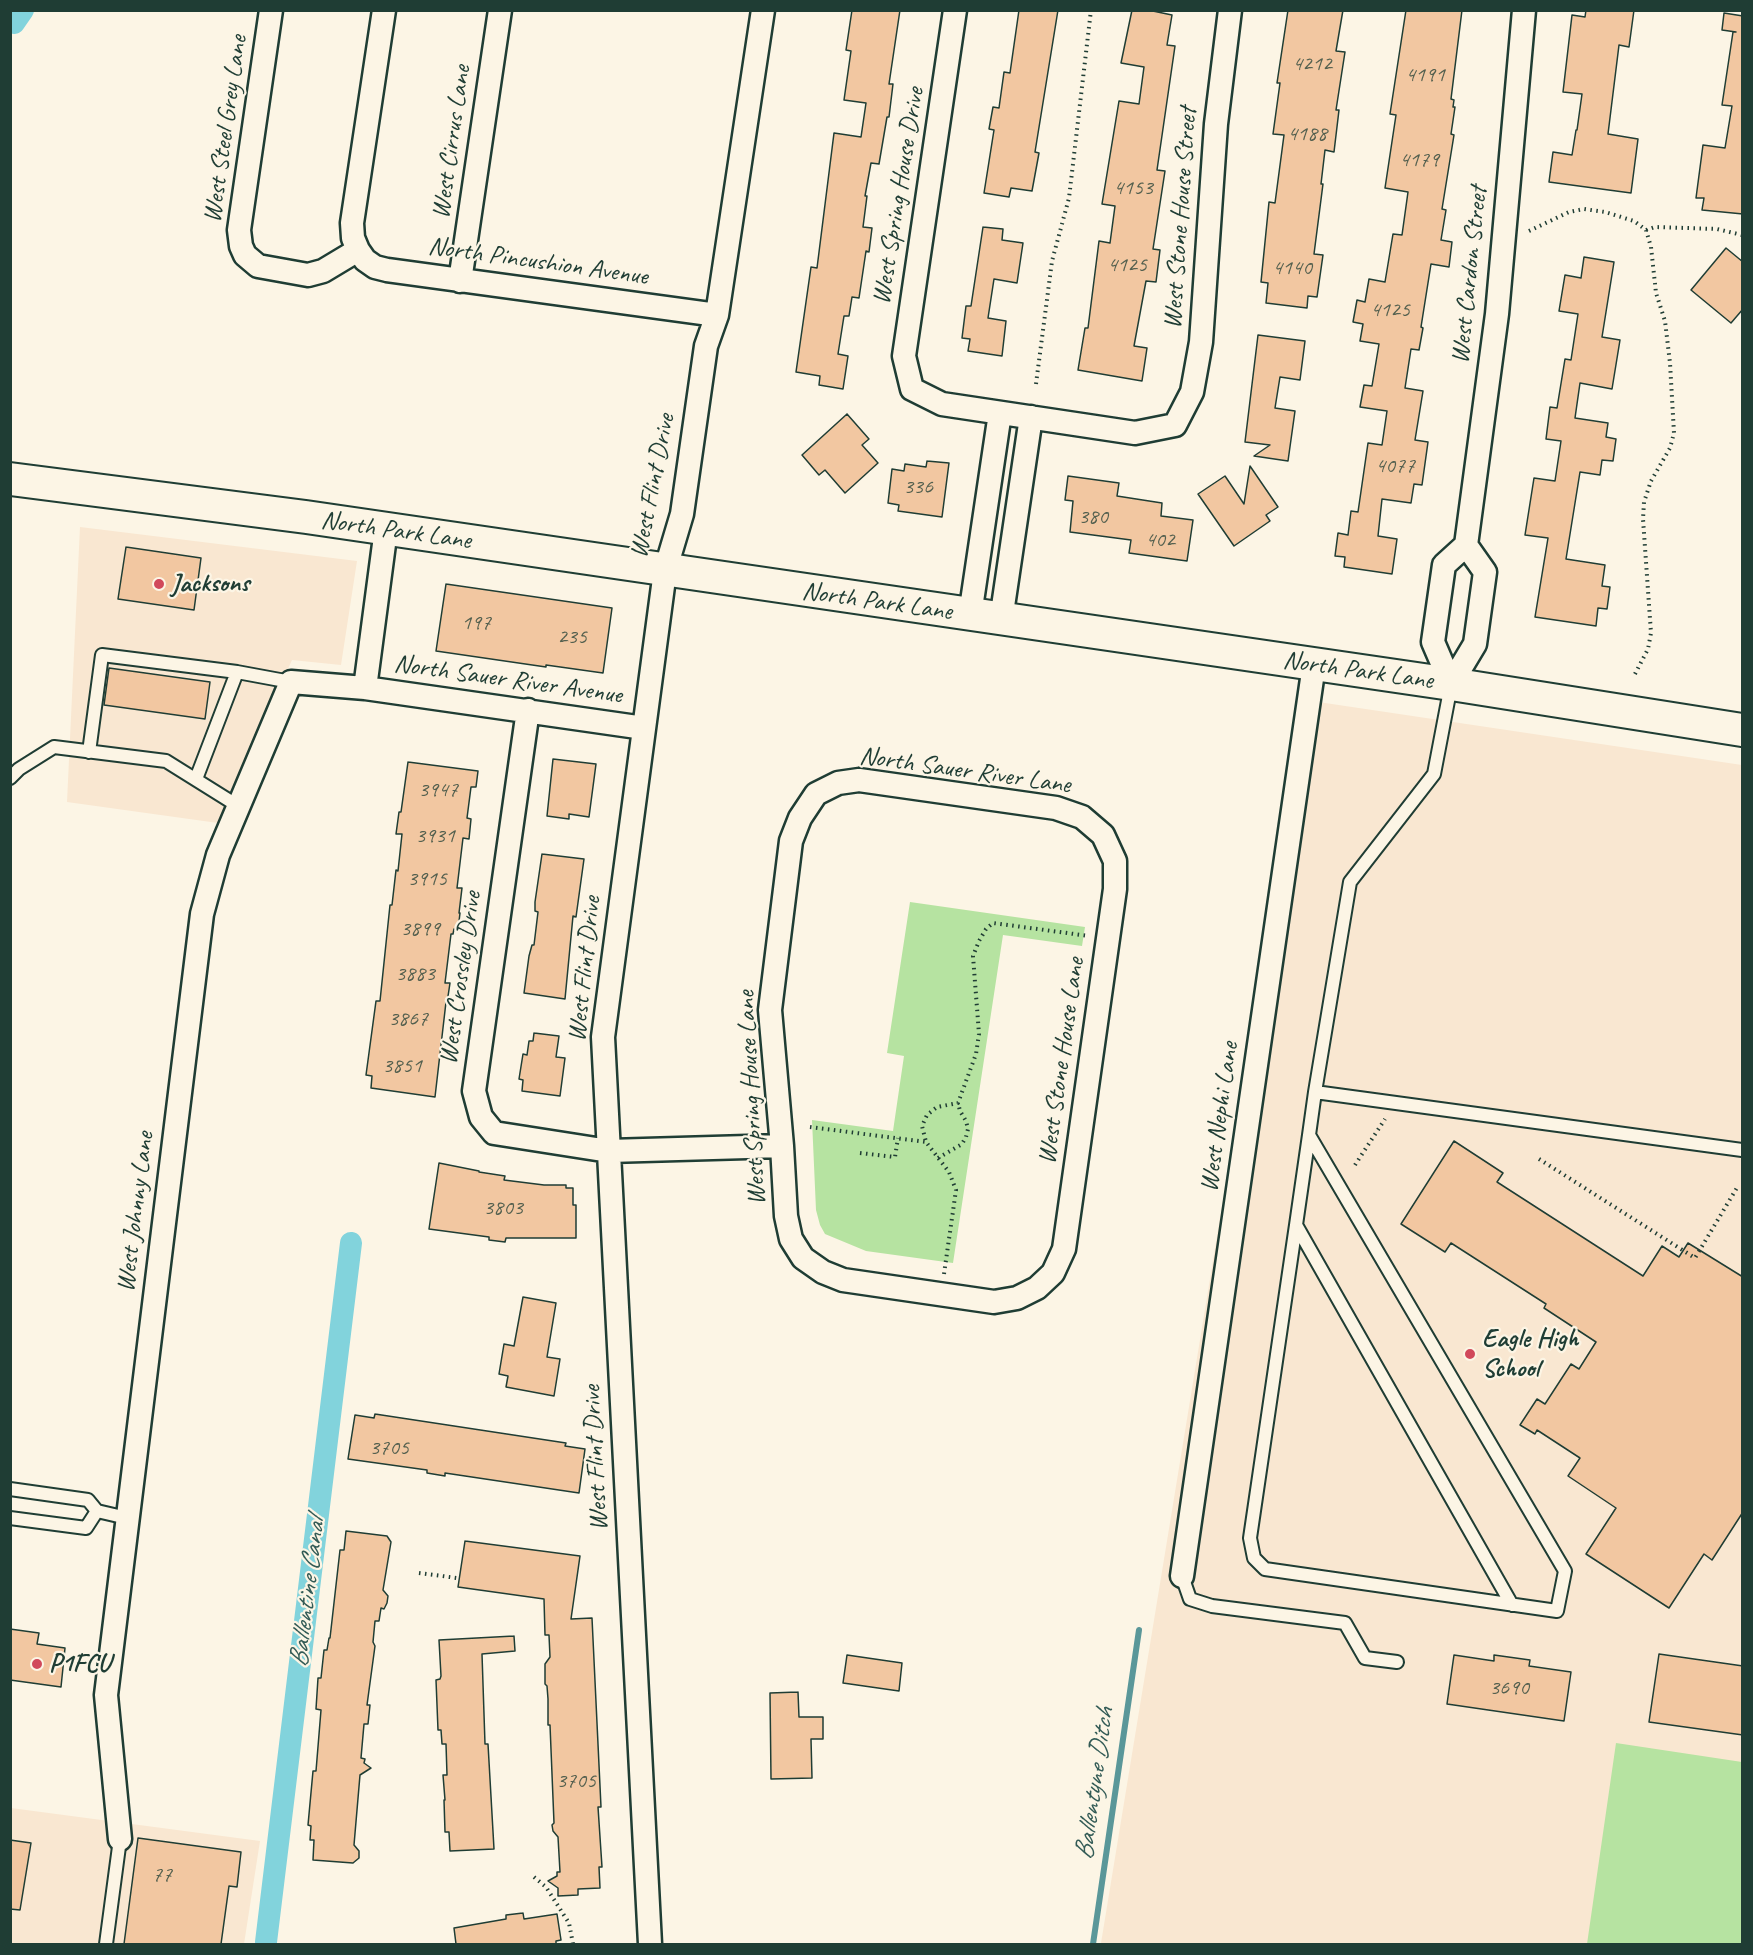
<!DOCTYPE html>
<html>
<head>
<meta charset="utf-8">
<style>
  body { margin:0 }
  #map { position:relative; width:1753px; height:1955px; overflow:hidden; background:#fcf5e5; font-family:Caveat,sans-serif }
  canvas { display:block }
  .frame { position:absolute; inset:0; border:12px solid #1f3d34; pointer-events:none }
</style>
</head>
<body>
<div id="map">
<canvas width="1753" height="1955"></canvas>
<div class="frame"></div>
</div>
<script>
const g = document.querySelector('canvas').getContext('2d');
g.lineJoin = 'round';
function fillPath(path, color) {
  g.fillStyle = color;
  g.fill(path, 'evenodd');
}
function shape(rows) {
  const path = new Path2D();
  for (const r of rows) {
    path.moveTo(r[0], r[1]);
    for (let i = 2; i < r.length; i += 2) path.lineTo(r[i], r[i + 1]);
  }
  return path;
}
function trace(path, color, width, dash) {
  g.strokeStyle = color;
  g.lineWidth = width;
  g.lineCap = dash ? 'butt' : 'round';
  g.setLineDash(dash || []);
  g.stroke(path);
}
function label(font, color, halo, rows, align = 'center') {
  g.font = font + ' Caveat,sans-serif';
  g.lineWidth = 4.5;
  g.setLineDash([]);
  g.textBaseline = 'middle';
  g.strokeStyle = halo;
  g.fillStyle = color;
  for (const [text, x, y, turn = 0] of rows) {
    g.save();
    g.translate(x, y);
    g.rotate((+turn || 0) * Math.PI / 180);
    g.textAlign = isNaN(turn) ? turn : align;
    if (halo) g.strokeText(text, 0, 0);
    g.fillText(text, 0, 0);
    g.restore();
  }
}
fillPath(shape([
  [80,527,357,561,341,665,292,660,218,823,67,802],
  [1305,700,1742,765,1742,1944,1115,1944,1101,1943],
  [11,1808,260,1841,244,1944,11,1944]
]), '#f9e7d1');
fillPath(shape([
  [910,902,1085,927,1082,946,1003,935,953,1263,866,1251,825,1234,820,1225,816,1210,812,1120,893,1131,904,1056,887,1053],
  [1616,1743,1742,1762,1742,1944,1587,1944]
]), '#b6e3a1');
trace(shape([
  [1093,1944,1139,1630]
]), '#5a9799', 6);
trace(shape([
  [14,23,23,10],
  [266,1942,351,1243]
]), '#82d3dc', 22);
const building = shape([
  [852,10,900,10,889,84,893,84,889,117,887,117,879,164,871,163,865,196,867,196,863,227,872,228,869,252,866,251,859,298,852,297,849,316,844,316,838,354,848,356,843,389,819,385,820,376,796,372,811,267,817,268,834,133,861,137,866,103,844,100,851,51,846,50,852,10],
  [1019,10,1058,10,1035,152,1039,153,1032,191,1011,188,1009,197,984,193,994,130,989,129,993,107,999,108,1004,72,1010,73,1019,10],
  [1132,10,1148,10,1172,15,1167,45,1175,46,1157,170,1165,171,1153,249,1160,250,1156,282,1146,281,1134,346,1147,348,1142,381,1078,370,1085,328,1088,328,1099,241,1110,243,1115,206,1102,204,1119,101,1139,104,1144,67,1121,63,1132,10],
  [1288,10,1343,10,1336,51,1345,52,1336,110,1339,110,1334,152,1325,150,1321,184,1323,184,1314,254,1323,255,1317,297,1308,296,1307,308,1266,303,1268,283,1261,282,1269,202,1275,203,1284,135,1273,134,1280,83,1277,83,1288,10],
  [1406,10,1462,10,1451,99,1454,100,1453,107,1455,107,1451,134,1454,135,1442,209,1446,210,1441,240,1452,242,1449,267,1431,264,1421,327,1423,328,1419,350,1411,349,1405,388,1423,391,1415,440,1428,442,1422,485,1414,484,1411,503,1382,499,1378,536,1397,539,1392,574,1344,567,1345,557,1335,556,1338,533,1348,535,1351,511,1358,512,1368,443,1382,445,1387,411,1360,407,1364,385,1372,386,1379,344,1360,341,1363,324,1353,322,1357,300,1365,302,1369,279,1385,282,1393,234,1402,235,1408,192,1385,188,1396,115,1390,114,1406,10],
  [1586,10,1634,10,1629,47,1619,45,1608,134,1638,139,1631,193,1549,182,1553,152,1572,155,1576,130,1577,130,1582,94,1563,92,1572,15,1585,17,1586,10],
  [1724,13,1743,16,1743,214,1702,210,1704,198,1696,198,1703,145,1725,148,1732,106,1722,105,1733,32,1736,32,1722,30,1724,13],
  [983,227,1003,229,1002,240,1023,243,1017,283,994,279,988,318,1006,321,1002,356,968,351,970,339,962,338,966,306,971,306,983,227],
  [1726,248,1743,262,1743,309,1731,323,1691,290,1726,248],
  [1584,257,1614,262,1602,337,1620,340,1612,389,1580,383,1575,418,1608,423,1606,437,1616,439,1613,461,1602,460,1600,475,1580,472,1566,559,1605,565,1602,586,1610,587,1607,609,1598,608,1596,626,1535,617,1548,538,1525,535,1534,478,1555,481,1561,441,1546,439,1550,407,1557,408,1565,359,1571,360,1578,314,1559,311,1565,275,1581,278,1584,257],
  [1258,335,1305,341,1300,380,1280,377,1275,408,1295,411,1288,461,1254,456,1270,445,1245,442,1258,335],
  [847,414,869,439,862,445,878,463,845,493,825,470,819,475,802,455,847,414],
  [927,461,949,463,942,517,898,511,899,505,888,503,892,469,904,471,905,464,926,467,927,461],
  [1250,466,1278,507,1266,515,1270,521,1234,546,1198,494,1225,476,1244,504,1250,466],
  [1068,476,1119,483,1117,496,1162,503,1161,516,1193,520,1187,561,1129,553,1131,540,1070,532,1073,501,1065,500,1068,476],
  [126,547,201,558,194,610,118,599,126,547],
  [446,584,612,608,603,673,546,665,546,667,436,651,446,584],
  [109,668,210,682,205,719,104,705,109,668],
  [553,759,596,764,589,817,569,814,569,819,547,816,553,759],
  [408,762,478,771,476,787,471,787,467,818,471,819,469,839,463,838,457,888,462,888,459,913,460,913,458,930,454,929,453,934,451,934,445,983,450,983,447,1003,446,1002,435,1097,371,1088,372,1076,366,1075,376,1001,380,1001,390,905,392,905,396,870,398,871,402,834,396,834,399,812,401,812,408,762],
  [542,854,584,859,576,917,573,916,565,999,524,993,529,956,532,945,534,945,538,912,535,911,535,902,542,854],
  [534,1033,559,1036,556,1057,565,1058,560,1096,522,1091,523,1080,519,1079,523,1054,527,1055,529,1041,533,1041,534,1033],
  [1454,1141,1503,1173,1497,1182,1643,1276,1662,1246,1679,1257,1688,1243,1743,1277,1743,1512,1712,1560,1704,1554,1669,1608,1586,1554,1616,1508,1568,1476,1580,1458,1537,1430,1535,1434,1520,1425,1537,1399,1545,1404,1571,1364,1579,1369,1596,1342,1544,1308,1546,1304,1451,1243,1445,1252,1401,1224,1454,1141],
  [439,1163,479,1171,479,1172,505,1176,504,1180,544,1185,566,1185,566,1188,573,1188,573,1205,576,1205,576,1238,506,1238,505,1242,489,1240,489,1237,429,1229,439,1163],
  [523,1297,556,1303,547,1357,560,1359,554,1396,506,1387,508,1376,499,1374,504,1344,514,1346,523,1297],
  [375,1414,566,1443,565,1446,585,1449,579,1493,445,1473,445,1476,427,1473,427,1470,348,1459,355,1415,374,1418,375,1414],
  [346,1531,387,1536,391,1542,383,1590,388,1596,387,1603,384,1609,381,1608,379,1621,375,1621,373,1642,375,1646,367,1705,370,1705,368,1724,364,1724,361,1758,365,1759,364,1763,371,1768,360,1775,354,1845,359,1851,359,1858,353,1863,313,1860,314,1840,310,1840,311,1826,308,1825,313,1771,316,1771,321,1710,316,1709,318,1678,321,1678,324,1650,327,1650,329,1638,330,1638,340,1550,344,1550,346,1531],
  [465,1541,580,1556,571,1619,592,1618,601,1807,598,1807,602,1867,599,1867,600,1888,578,1889,578,1895,558,1896,558,1888,548,1881,557,1876,557,1872,560,1872,558,1837,553,1831,552,1825,554,1823,550,1725,548,1725,548,1699,547,1686,545,1684,545,1664,550,1657,549,1635,545,1635,544,1599,458,1587,465,1541],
  [10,1629,39,1633,37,1644,65,1648,61,1687,10,1680,10,1629],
  [514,1636,515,1651,482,1654,485,1744,488,1744,494,1849,450,1851,449,1832,445,1832,444,1800,445,1800,443,1775,447,1775,446,1744,442,1744,441,1730,438,1730,436,1680,440,1679,441,1676,439,1640,514,1636],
  [1659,1654,1743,1666,1743,1735,1649,1722,1659,1654],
  [847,1655,902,1663,899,1691,843,1683,847,1655],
  [1454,1655,1494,1661,1494,1655,1530,1660,1529,1666,1571,1672,1564,1721,1447,1704,1454,1655],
  [798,1692,799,1717,823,1717,823,1739,811,1739,812,1778,771,1779,770,1693,798,1692],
  [138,1838,241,1852,237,1887,229,1886,221,1944,124,1944,138,1838],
  [10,1840,31,1843,20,1910,10,1909,10,1840],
  [523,1913,524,1919,557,1914,561,1940,556,1941,556,1944,456,1944,454,1928,506,1919,506,1915,523,1913]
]);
fillPath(building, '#f2c7a1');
trace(building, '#1f3d34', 1.5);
const lane = shape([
  [1451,685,1434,774,1350,882,1315,1092,1742,1150],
  [89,752,102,655,237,672],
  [10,778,19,769,54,747,166,761,238,806],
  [196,779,237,672,291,682],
  [1309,1135,1565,1571,1557,1611,1265,1569,1254,1558,1250,1538,1296,1225,1309,1135,1315,1092],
  [1296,1225,1512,1605],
  [10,1489,88,1500,97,1511,127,1518],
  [10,1518,86,1528,97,1511],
  [1182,1576,1190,1599,1212,1606,1345,1623,1365,1658,1397,1662],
  [106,1944,120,1839]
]);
const street = shape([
  [271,10,239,230,241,246,245,255,258,266,308,275,323,271,358,250],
  [384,10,352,223,353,238,358,250,365,260,375,267,387,270,717,315],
  [955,10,904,356,912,389,942,404,1135,433,1175,425,1192,392,1201,342,1216,124,1230,10],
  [460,281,500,10],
  [1466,545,1485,572,1475,644,1451,684,1433,642,1444,565,1466,545,1497,314,1524,10],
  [970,615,1000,413],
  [1001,620,1031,417],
  [365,688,386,529],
  [528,710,474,1091,481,1117,494,1133,609,1151,782,1146],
  [859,780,1056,808,1082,817,1103,835,1115,861,1115,889,1064,1249,1053,1273,1037,1288,1017,1298,994,1302,843,1280,823,1272,803,1258,791,1239,786,1216,782,1146,770,1010,791,841,800,818,816,794,838,783,859,780],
  [1182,1576,1314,665],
  [120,1839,106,1695,202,914,218,855,291,682,365,688,644,728],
  [650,1944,603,1037,665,571,682,514,706,346,717,315,763,10]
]);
const secondary = shape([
  [10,479,306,517,1451,684,1742,730]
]);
trace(lane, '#1f3d34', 16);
trace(street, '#1f3d34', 27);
trace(secondary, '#1f3d34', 36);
trace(shape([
  [1646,230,1655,227,1717,229,1742,235],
  [1529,231,1569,212,1584,209,1605,212,1634,221,1646,230,1651,247,1656,293,1665,321,1670,363,1674,433,1670,448,1651,481,1644,502,1643,519,1651,633,1648,649,1635,674],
  [1036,384,1052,261,1069,198,1091,10],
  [810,1127,926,1142],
  [860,1153,895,1157,898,1138],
  [938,1158,962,1144,966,1137,968,1129,966,1121,960,1111,958,1103],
  [1539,1159,1695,1258,1738,1186],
  [1355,1165,1385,1119],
  [944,1274,956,1190,949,1172,926,1142,922,1126,927,1115,937,1107,958,1103,976,1054,979,1034,973,956,979,941,986,929,993,923,1089,936],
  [419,1573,457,1578],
  [534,1877,546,1887,569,1923,573,1944]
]), '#1f3d34', 4, [1.5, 4.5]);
trace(lane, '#fcf5e5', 12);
trace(street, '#fcf5e5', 22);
trace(secondary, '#fcf5e5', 32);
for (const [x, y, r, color] of [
  [159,584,6,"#d1495b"],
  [1470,1354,6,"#d1495b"],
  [37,1664,6,"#d1495b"]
]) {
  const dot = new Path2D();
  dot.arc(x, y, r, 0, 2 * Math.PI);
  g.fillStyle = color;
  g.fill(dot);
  trace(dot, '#fcf5e5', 2);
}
label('22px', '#54604f', null, [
  ["4212",1312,64],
  ["4191",1425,75],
  ["4188",1307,134],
  ["4179",1419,160],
  ["4153",1133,188],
  ["4125",1127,265],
  ["4140",1292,268],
  ["4125",1390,310],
  ["4077",1395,466],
  ["336",918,487],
  ["380",1093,517],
  ["402",1160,540],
  ["197",476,623],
  ["235",572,637],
  ["3947",438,790],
  ["3931",435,836],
  ["3915",427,879],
  ["3899",420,929],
  ["3883",415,974],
  ["3867",408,1019],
  ["3851",402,1066],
  ["3803",503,1208],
  ["3705",389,1448],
  ["3690",1509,1688],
  ["3705",576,1781],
  ["77",162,1875]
]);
label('26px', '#1f3d34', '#fcf5e5', [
  ["West Steel Grey Lane",226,129,-82],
  ["West Cirrus Lane",452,142,-82],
  ["West Spring House Drive",899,196,-81],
  ["West Stone House Street",1181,218,-86],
  ["North Pincushion Avenue",538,262,8],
  ["West Cardon Street",1470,275,-84],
  ["West Flint Drive",653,486,-79],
  ["North Park Lane",396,531,8],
  ["North Park Lane",877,602,8],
  ["North Park Lane",1358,671,8],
  ["North Sauer River Avenue",508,680,8],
  ["North Sauer River Lane",965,771,8],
  ["West Flint Drive",585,969,-84],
  ["West Crossley Drive",461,978,-82],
  ["West Stone House Lane",1062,1061,-82],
  ["West Spring House Lane",752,1098,-93],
  ["West Nephi Lane",1220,1117,-82],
  ["West Johnny Lane",136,1212,-83],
  ["West Flint Drive",596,1458,-93]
]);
label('bold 26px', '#1f3d34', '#fcf5e5', [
  ["Jacksons",171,584],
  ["Eagle High",1482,1339],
  ["School",1482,1369],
  ["P1FCU",49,1664]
], 'left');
label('italic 27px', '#335b56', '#fcf5e5', [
  ["Ballentine Canal",308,1593,-83],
  ["Ballentyne Ditch",1095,1784,-82]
]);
</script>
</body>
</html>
